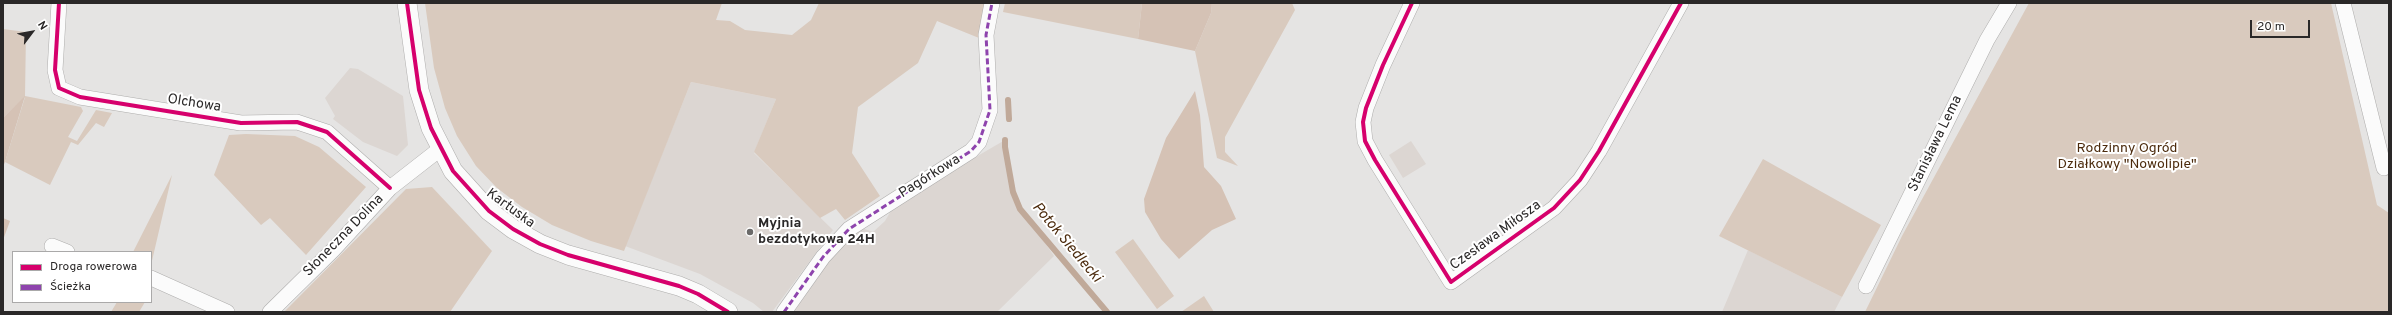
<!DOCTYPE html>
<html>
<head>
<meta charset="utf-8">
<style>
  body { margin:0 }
  #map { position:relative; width:2392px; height:315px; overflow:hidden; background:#e5e4e3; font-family:Overpass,sans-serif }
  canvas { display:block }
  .frame { position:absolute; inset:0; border:4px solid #2a2828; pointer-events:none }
  .legend { position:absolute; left:12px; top:251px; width:140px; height:52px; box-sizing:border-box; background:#fff; border:1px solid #aaa9a9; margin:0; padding:5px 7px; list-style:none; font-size:12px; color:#2a2828 }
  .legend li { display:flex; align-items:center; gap:8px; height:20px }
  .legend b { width:20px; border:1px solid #aaa9a9 }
  .north { position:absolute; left:12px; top:12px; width:40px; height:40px; -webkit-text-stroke:3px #fff; paint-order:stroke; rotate:58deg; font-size:11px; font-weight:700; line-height:16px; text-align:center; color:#2a2828 }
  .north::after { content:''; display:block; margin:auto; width:14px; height:18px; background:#2a2828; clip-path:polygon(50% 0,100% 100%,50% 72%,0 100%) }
  .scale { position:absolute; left:2250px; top:20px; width:60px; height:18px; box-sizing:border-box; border:2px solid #2a2828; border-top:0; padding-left:5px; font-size:12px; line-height:14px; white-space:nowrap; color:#2a2828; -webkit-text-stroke:3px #fff; paint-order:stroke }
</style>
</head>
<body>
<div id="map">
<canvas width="2392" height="315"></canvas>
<div class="frame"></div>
<ul class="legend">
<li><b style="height:5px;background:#d6006c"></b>Droga rowerowa</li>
<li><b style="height:5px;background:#8e44ad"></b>Ścieżka</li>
</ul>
<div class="north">N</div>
<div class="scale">20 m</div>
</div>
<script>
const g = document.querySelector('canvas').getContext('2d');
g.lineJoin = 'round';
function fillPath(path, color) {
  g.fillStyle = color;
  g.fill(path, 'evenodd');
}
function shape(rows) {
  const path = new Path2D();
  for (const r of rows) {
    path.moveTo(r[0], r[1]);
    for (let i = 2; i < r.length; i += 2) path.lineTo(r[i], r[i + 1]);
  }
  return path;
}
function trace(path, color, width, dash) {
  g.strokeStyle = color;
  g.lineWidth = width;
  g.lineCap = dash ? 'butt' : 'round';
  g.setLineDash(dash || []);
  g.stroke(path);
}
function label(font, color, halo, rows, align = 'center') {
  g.font = font + ' Overpass,sans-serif';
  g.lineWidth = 4;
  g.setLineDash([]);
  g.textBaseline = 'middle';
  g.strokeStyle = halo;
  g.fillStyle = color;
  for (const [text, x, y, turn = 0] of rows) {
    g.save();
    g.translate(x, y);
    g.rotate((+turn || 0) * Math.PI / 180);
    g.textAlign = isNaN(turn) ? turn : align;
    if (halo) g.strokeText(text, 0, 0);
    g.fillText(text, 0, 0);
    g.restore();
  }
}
fillPath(shape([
  [350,68,358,69,403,96,408,145,397,156,363,142,333,119,335,116,325,98],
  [691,82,776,99,754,153,833,230,772,312,764,312,753,303,700,274,625,246],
  [1005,140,1011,193,1054,256,997,312,793,312,832,256,862,228,873,232,885,221,895,204],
  [1411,141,1426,164,1403,178,1389,155],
  [1748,250,1842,297,1834,312,1722,312]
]), '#dcd6d2');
fillPath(shape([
  [425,3,722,3,716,20,730,21,745,30,792,35,811,20,819,3,986,3,979,38,937,21,918,63,858,107,852,153,880,196,845,220,836,209,820,218,754,152,776,99,691,82,624,251,591,241,552,225,522,207,497,188,476,166,457,136,445,108,434,68],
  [1005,3,1142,3,1138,39,1003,12],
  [1212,3,1292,3,1295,10,1225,137,1225,152,1238,166,1217,158,1195,51,1211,13],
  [2029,3,2331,3,2377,205,2389,213,2389,312,1865,312,1902,236],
  [3,29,26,32,25,96,81,107,83,111,68,137,77,141,96,110,112,113,104,127,96,123,78,145,71,142,50,185,5,162,25,97,3,118],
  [246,134,295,136,319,147,366,187,306,255,270,218,261,225,214,175,229,135],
  [1763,159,1881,225,1842,297,1719,236],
  [172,175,151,265,151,252,133,252],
  [432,187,492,251,450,312,284,312,406,189],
  [1133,239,1174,296,1157,309,1115,252],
  [1204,296,1214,312,1181,312],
  [117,302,145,302,139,312,111,312]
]), '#d9cabe');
fillPath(shape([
  [1142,3,1212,3,1211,13,1195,51,1138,39],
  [1195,91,1200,115,1204,167,1221,186,1236,219,1212,230,1179,259,1161,239,1145,212,1144,199,1166,138],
  [25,96,5,162,3,167,3,118],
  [3,218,10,221,3,240]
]), '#d5c2b5');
trace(shape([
  [1008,100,1009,119],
  [1005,140,1005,147,1013,192,1020,209,1107,312]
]), '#c0a999', 6);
const minor = shape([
  [59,3,55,70,59,88,80,97,241,123,297,122,327,132,390,188],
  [1412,3,1383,65,1366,108,1363,122,1365,141,1375,160,1451,282,1554,208,1580,180,1599,151,1681,3],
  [2343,3,2384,168],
  [52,246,67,252],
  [151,278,227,312],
  [1866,286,1987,40,2009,3],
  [270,312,333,250,390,188,440,149],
  [784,312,823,257,849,229,971,151,979,142,990,110,986,35,992,3]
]);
const tertiary = shape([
  [407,3,419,90,431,128,453,171,489,211,513,229,540,244,568,255,679,286,698,294,728,312]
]);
trace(minor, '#aeadac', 16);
trace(tertiary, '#aeadac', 20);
trace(minor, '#fbfbfb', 15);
trace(tertiary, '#fbfbfb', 19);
trace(shape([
  [784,312,823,257,849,229,971,151,979,142,990,110,986,35,992,3]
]), '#8e44ad', 3, [6, 3]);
trace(shape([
  [59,3,55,70,59,88,80,97,241,123,297,122,327,132,390,188],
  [407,3,419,90,431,128,453,171,489,211,513,229,540,244,568,255,679,286,698,294,728,312],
  [1412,3,1383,65,1366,108,1363,122,1365,141,1375,160,1451,282,1554,208,1580,180,1599,151,1681,3]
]), '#d6006c', 4);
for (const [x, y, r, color] of [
  [750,232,4,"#6b6a69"]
]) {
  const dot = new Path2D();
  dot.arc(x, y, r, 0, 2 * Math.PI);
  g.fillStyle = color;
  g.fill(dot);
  trace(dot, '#fff', 1.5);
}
label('14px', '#2a2828', '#fff', [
  ["Olchowa",194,104,9],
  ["Stanisława Lema",1936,144,-64],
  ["Pagórkowa",930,177,-32],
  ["Kartuska",510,209,36],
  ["Słoneczna Dolina",344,236,-46],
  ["Czesława Miłosza",1496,236,-36]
]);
label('14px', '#4c2b0d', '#fff', [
  ["Rodzinny Ogród",2127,149],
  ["Działkowy \"Nowolipie\"",2127,165]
]);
label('bold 14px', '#2a2828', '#fff', [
  ["Myjnia",758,224],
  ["bezdotykowa 24H",758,240]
], 'left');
label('italic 15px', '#4b2a0c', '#fff', [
  ["Potok Siedlecki",1066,243,50]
]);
</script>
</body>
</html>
